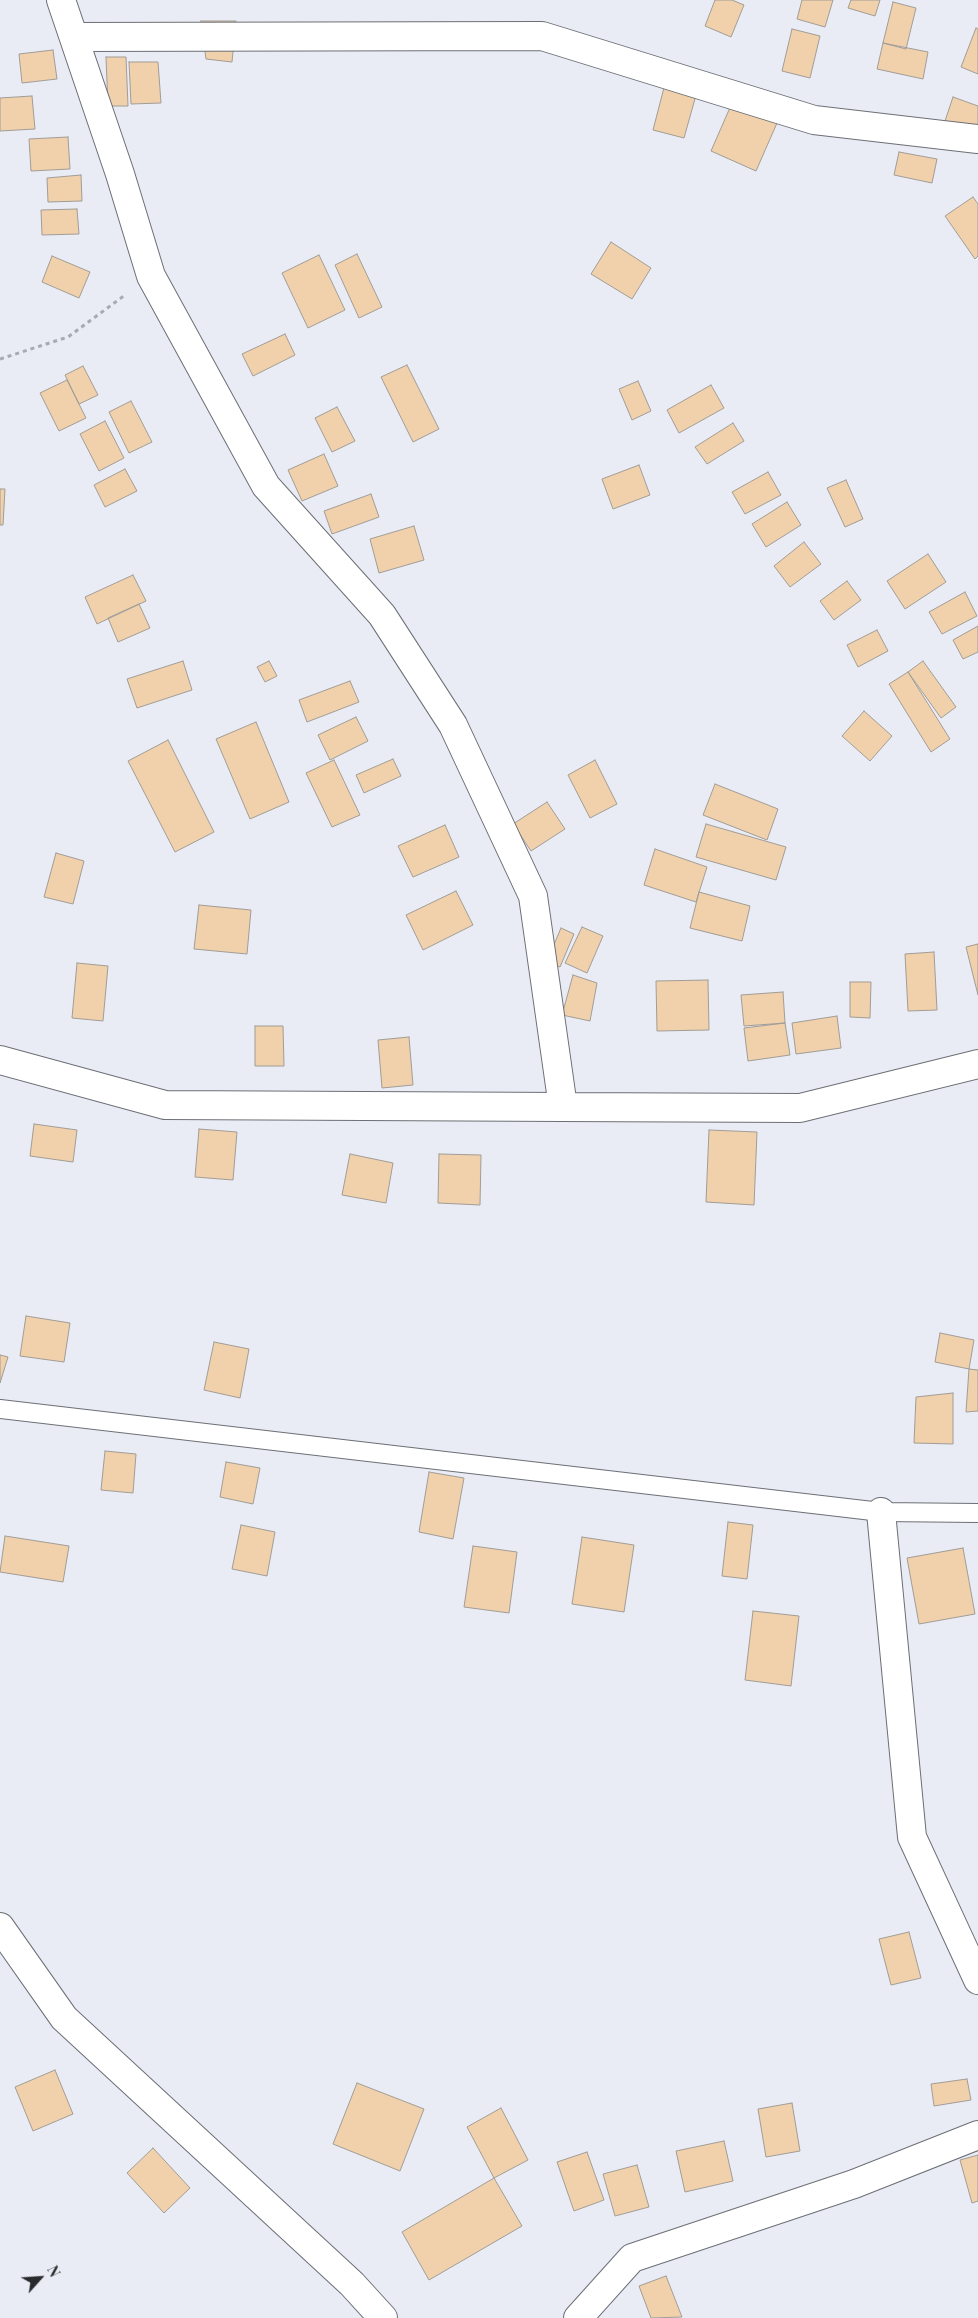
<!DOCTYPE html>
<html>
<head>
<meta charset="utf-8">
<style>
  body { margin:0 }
  #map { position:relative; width:978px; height:2318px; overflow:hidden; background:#e9ecf4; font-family:"Playfair Display",serif }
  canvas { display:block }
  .north { position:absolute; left:15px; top:2253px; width:50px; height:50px; -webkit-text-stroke:4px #e9ecf4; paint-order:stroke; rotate:64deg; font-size:14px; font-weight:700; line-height:20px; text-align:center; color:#292a2d }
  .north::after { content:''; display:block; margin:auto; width:18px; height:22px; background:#292a2d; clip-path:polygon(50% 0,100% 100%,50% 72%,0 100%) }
</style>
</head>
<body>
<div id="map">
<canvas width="978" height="2318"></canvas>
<div class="north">N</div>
</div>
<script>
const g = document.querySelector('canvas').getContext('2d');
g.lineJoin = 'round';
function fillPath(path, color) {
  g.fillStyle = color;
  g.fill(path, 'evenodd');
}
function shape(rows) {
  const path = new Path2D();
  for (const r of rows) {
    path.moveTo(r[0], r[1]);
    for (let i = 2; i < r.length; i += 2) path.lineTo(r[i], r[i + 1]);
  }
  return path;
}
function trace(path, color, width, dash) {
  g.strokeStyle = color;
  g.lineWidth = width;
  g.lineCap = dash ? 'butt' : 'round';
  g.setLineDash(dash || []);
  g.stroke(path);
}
const building = shape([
  [715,0,732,0,744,5,731,37,705,26,715,0],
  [802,0,833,0,825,27,797,19,802,0],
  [851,0,880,0,875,16,848,8,851,0],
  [893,2,916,8,906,49,883,43,893,2],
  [201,21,236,21,232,62,206,59,201,21],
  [976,28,978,29,978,74,961,67,976,28],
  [792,29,820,36,810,78,782,71,792,29],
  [883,43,928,52,923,79,877,69,883,43],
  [53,50,57,79,22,83,19,54,53,50],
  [106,57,126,57,128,106,108,106,106,57],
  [129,62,158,62,161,103,131,104,129,62],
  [666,80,698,88,684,138,653,130,666,80],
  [32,96,35,129,0,131,0,98,32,96],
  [953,97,978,106,978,133,945,121,953,97],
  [732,103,777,123,756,171,711,151,732,103],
  [68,137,70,169,31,171,29,139,68,137],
  [899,152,937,159,932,183,894,175,899,152],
  [81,175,82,201,48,202,47,178,81,175],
  [973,197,978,204,978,256,975,259,945,216,973,197],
  [77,209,79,234,42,235,41,210,77,209],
  [611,242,651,268,632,299,591,274,611,242],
  [357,254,382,307,359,318,335,265,357,254],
  [319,255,345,310,308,328,282,273,319,255],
  [52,256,90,272,79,298,42,282,52,256],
  [285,334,295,355,253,376,242,354,285,334],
  [407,365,439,429,413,442,381,377,407,365],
  [83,366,98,395,79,404,65,375,83,366],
  [67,380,86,418,59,431,40,393,67,380],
  [638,381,651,411,632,420,619,389,638,381],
  [711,385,724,408,679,433,667,410,711,385],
  [131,401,152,442,129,453,109,412,131,401],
  [337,407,355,441,332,452,315,418,337,407],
  [105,421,124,458,99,471,80,434,105,421],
  [733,423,744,441,707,464,695,447,733,423],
  [324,454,338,486,302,501,288,470,324,454],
  [639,465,650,495,613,509,602,479,639,465],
  [125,469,137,491,105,507,94,485,125,469],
  [768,472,781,495,745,514,732,492,768,472],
  [846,480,863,519,845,527,827,488,846,480],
  [0,489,5,489,3,525,0,525,0,489],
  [371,494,379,517,332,534,324,511,371,494],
  [787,502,801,525,766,547,752,524,787,502],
  [414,526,424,560,379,573,370,539,414,526],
  [804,542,821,564,790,587,774,566,804,542],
  [928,554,946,582,905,609,887,581,928,554],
  [133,575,146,601,97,624,85,597,133,575],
  [847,581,861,600,834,620,820,601,847,581],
  [965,592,977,616,942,634,929,612,965,592],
  [139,604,150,628,118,642,108,618,139,604],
  [978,626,978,652,963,659,953,640,978,626],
  [877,630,888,651,858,667,847,645,877,630],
  [183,661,192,690,137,708,127,679,183,661],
  [269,661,277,676,265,682,257,667,269,661],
  [923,661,956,707,941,718,908,672,923,661],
  [908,672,950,739,931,752,889,684,908,672],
  [350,681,359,702,307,722,299,700,350,681],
  [864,711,892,736,870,761,842,736,864,711],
  [356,717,368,741,330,760,318,735,356,717],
  [256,722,289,802,250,819,216,739,256,722],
  [168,740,214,832,175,852,128,761,168,740],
  [393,759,401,776,364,793,356,775,393,759],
  [334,760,360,815,332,827,306,773,334,760],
  [595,760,617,804,590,818,568,775,595,760],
  [715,784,778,809,767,840,703,815,715,784],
  [547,802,565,829,531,851,513,824,547,802],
  [706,824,786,847,776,880,696,857,706,824],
  [445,825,459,857,413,877,398,846,445,825],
  [655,849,707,867,696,902,644,885,655,849],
  [56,853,84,861,73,904,44,897,56,853],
  [456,891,473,925,423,950,406,915,456,891],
  [699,892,750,906,742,941,690,928,699,892],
  [199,905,251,910,247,954,194,949,199,905],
  [582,927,603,936,587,973,565,963,582,927],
  [561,928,574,934,560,967,547,961,561,928],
  [978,944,978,995,966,947,978,944],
  [934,952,937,1010,908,1011,905,954,934,952],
  [77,963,108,966,103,1021,72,1018,77,963],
  [573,975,597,983,590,1021,562,1015,573,975],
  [708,980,709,1030,657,1031,656,981,708,980],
  [850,982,871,982,870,1018,850,1017,850,982],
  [783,992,785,1023,744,1026,741,995,783,992],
  [837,1016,841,1048,796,1054,792,1023,837,1016],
  [785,1023,790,1055,748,1061,744,1028,785,1023],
  [255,1026,283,1026,284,1066,255,1066,255,1026],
  [409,1037,413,1085,382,1088,378,1040,409,1037],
  [34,1124,77,1130,73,1162,30,1156,34,1124],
  [199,1129,237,1132,233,1180,195,1177,199,1129],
  [709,1130,757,1132,754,1205,706,1202,709,1130],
  [350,1154,393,1163,386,1203,342,1195,350,1154],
  [439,1154,481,1155,480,1205,438,1203,439,1154],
  [26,1316,70,1323,64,1362,20,1356,26,1316],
  [940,1333,974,1340,969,1369,935,1362,940,1333],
  [214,1342,249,1349,240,1398,204,1390,214,1342],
  [0,1355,8,1357,0,1383,0,1355],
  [969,1369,978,1370,978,1411,966,1412,969,1369],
  [953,1393,953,1444,914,1443,916,1397,953,1393],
  [105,1451,136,1454,133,1493,101,1490,105,1451],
  [226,1462,260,1468,253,1504,220,1497,226,1462],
  [429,1472,464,1478,453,1539,419,1532,429,1472],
  [728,1522,753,1525,747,1579,722,1576,728,1522],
  [241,1525,275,1532,267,1576,232,1569,241,1525],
  [5,1536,69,1546,63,1582,0,1572,5,1536],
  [582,1537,634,1545,624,1612,572,1604,582,1537],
  [473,1546,517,1552,509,1613,464,1607,473,1546],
  [963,1548,975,1614,919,1624,907,1558,963,1548],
  [753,1611,799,1616,791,1686,745,1680,753,1611],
  [909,1932,921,1978,891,1985,879,1939,909,1932],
  [55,2070,73,2114,33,2131,15,2087,55,2070],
  [967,2079,971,2100,934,2106,931,2084,967,2079],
  [357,2083,424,2109,400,2171,333,2144,357,2083],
  [792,2103,800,2151,766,2157,758,2109,792,2103],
  [501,2108,528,2160,494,2178,467,2127,501,2108],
  [724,2141,733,2181,685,2192,676,2151,724,2141],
  [153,2148,190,2188,164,2213,127,2173,153,2148],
  [587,2152,604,2200,574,2211,557,2162,587,2152],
  [978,2155,978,2201,972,2203,960,2160,978,2155],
  [637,2165,649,2207,615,2216,603,2174,637,2165],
  [494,2178,522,2226,429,2280,402,2232,494,2178],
  [666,2276,682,2317,651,2318,639,2286,666,2276]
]);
fillPath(building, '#f0d1ab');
trace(building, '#a19c96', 1);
const lane = shape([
  [0,1409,881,1512,978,1513]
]);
const street = shape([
  [61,0,120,174,151,276,266,486,382,615,453,725,533,896,563,1107],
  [74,37,542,36,814,120,978,139],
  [0,1060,165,1105,563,1107,800,1108,978,1064],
  [881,1512,912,1837,978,1980],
  [0,1927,64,2018,352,2284,383,2318],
  [578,2318,632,2258,854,2184,978,2135]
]);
trace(lane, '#6c6f76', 20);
trace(street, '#6c6f76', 30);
trace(shape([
  [0,359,68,337,125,295]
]), '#a7aab0', 3, [4, 4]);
trace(lane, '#fff', 18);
trace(street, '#fff', 28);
</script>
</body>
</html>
